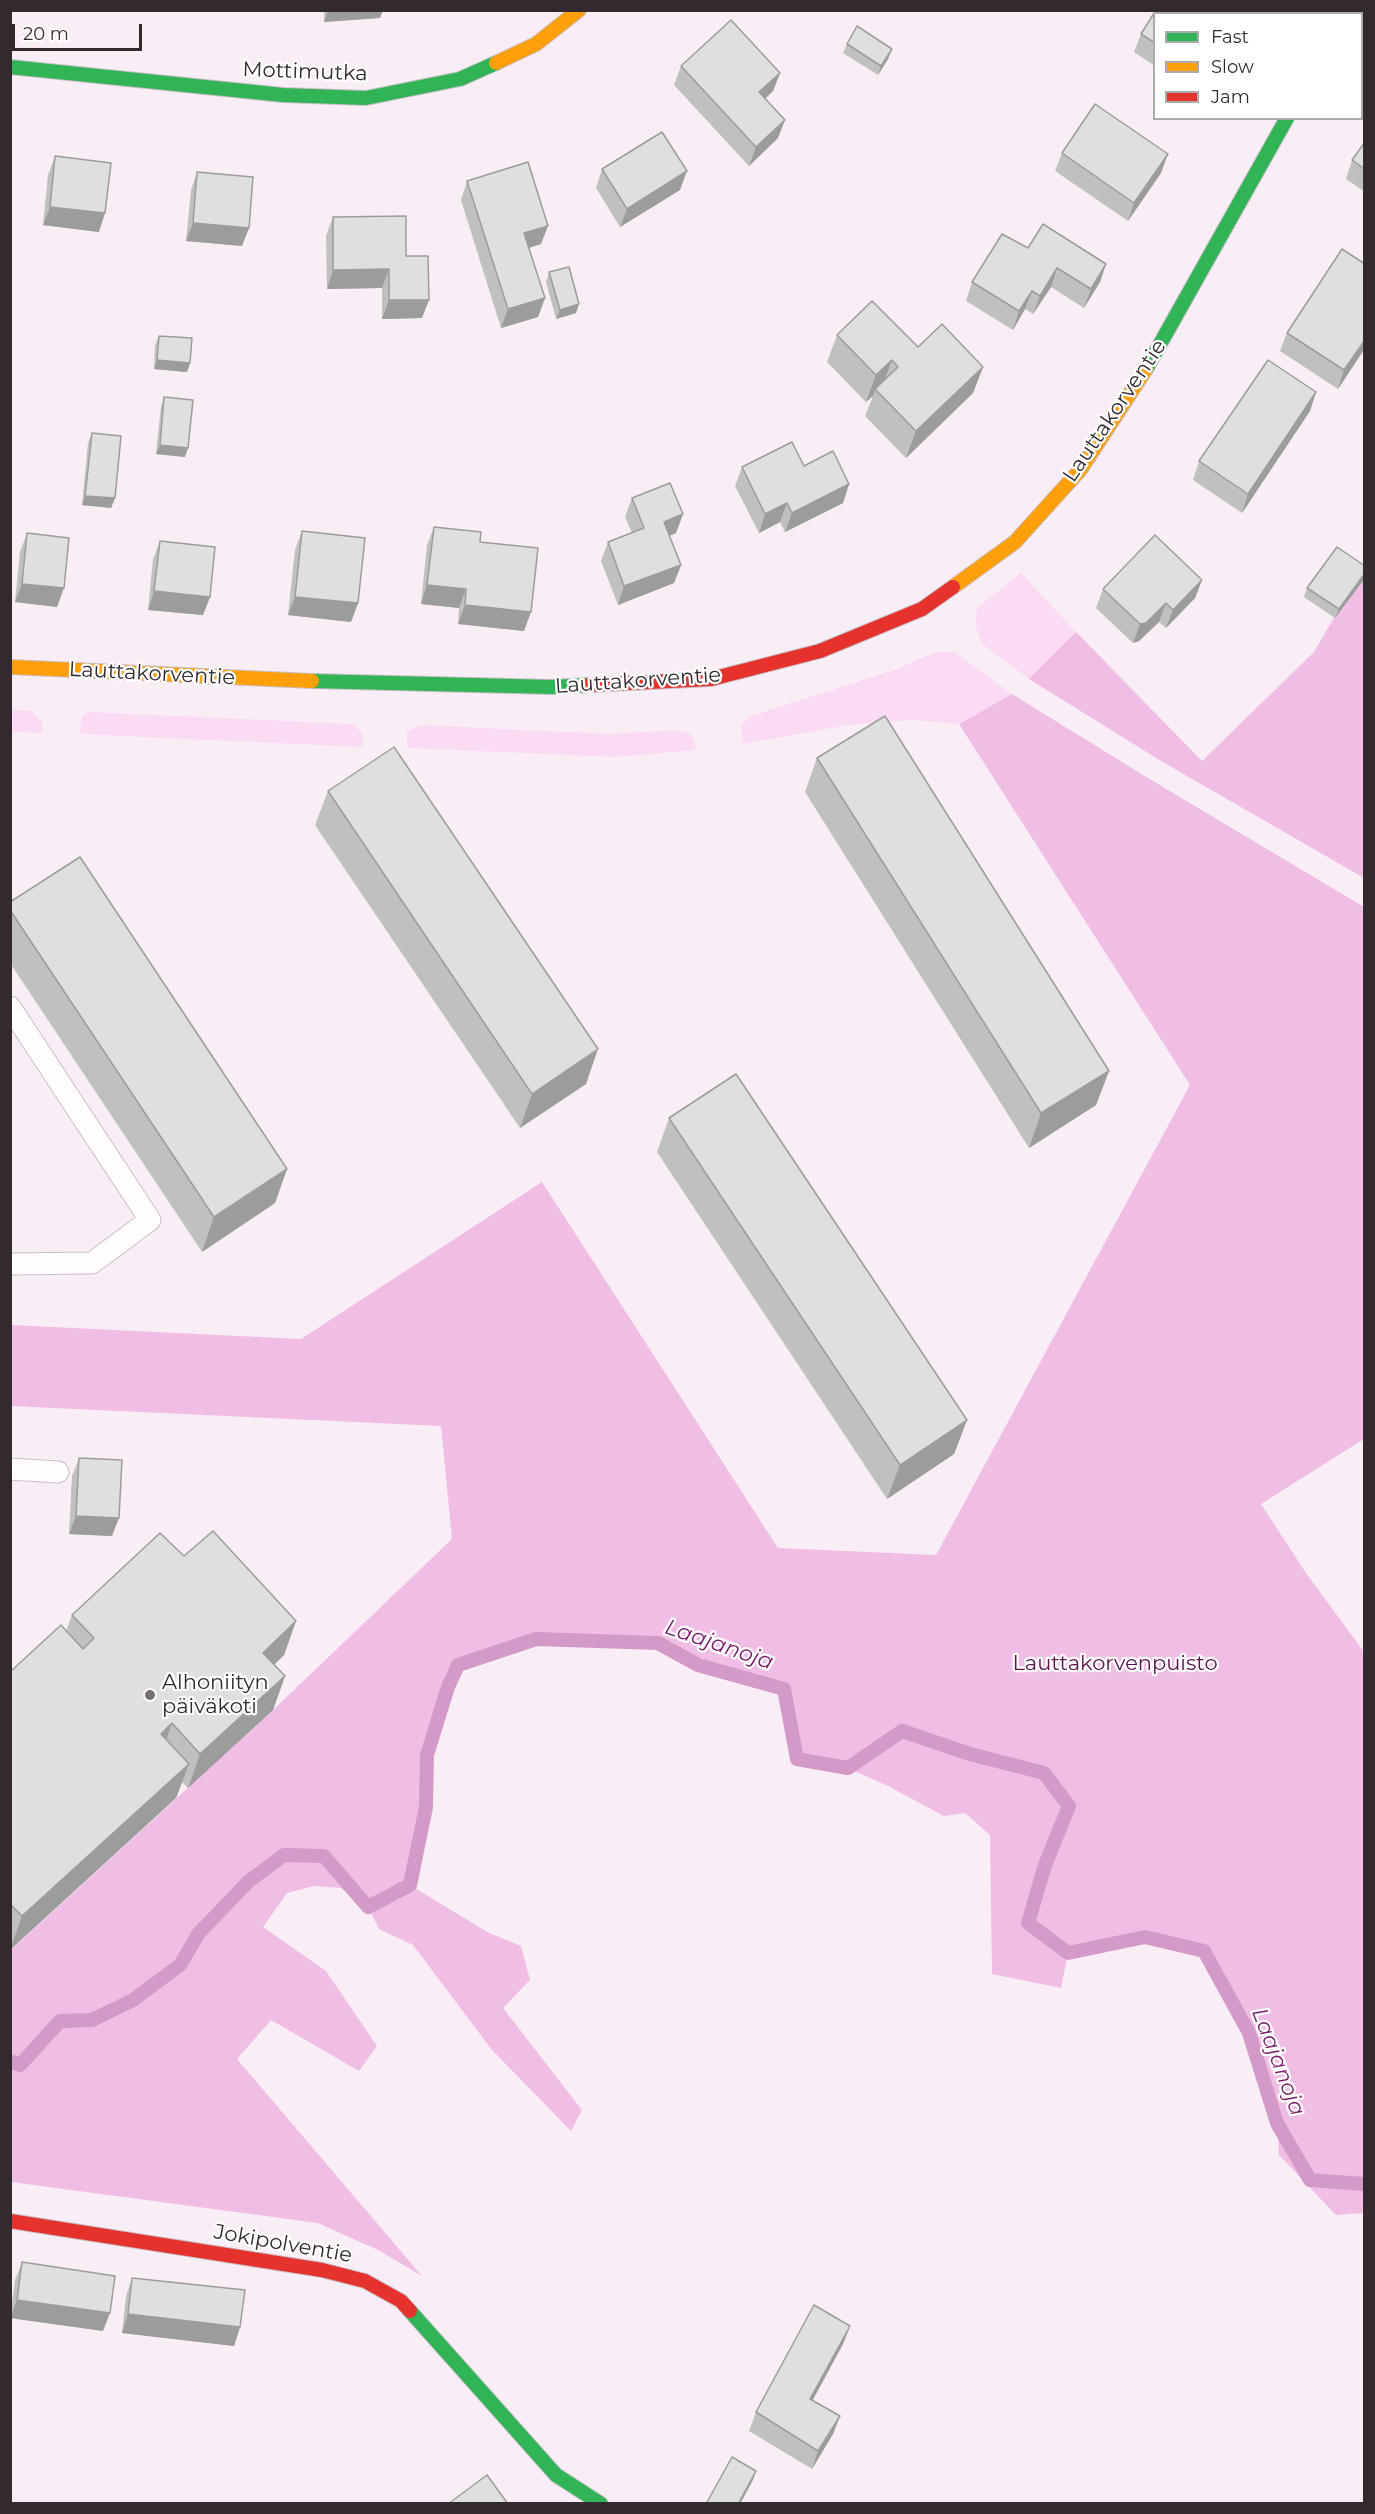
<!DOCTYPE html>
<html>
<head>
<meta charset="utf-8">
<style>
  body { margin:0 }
  #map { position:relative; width:1375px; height:2514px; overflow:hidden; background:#f9eef6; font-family:Montserrat,sans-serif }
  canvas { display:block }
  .frame { position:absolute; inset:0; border:12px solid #332a30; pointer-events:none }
  .legend { position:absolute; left:1153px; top:12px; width:210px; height:108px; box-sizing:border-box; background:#fff; border:2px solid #adaaac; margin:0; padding:8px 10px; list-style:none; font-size:18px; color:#332a30 }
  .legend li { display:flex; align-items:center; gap:12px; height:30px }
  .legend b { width:30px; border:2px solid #adaaac }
  .scale { position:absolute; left:12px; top:24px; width:130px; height:27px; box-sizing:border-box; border:3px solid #332a30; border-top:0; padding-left:8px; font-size:18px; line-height:21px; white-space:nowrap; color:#332a30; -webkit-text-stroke:4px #fff; paint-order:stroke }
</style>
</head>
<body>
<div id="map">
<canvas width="1375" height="2514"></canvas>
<div class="frame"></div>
<ul class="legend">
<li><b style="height:8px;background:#30b455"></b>Fast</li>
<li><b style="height:8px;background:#ff9f0a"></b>Slow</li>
<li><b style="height:8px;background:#e5322d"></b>Jam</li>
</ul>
<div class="scale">20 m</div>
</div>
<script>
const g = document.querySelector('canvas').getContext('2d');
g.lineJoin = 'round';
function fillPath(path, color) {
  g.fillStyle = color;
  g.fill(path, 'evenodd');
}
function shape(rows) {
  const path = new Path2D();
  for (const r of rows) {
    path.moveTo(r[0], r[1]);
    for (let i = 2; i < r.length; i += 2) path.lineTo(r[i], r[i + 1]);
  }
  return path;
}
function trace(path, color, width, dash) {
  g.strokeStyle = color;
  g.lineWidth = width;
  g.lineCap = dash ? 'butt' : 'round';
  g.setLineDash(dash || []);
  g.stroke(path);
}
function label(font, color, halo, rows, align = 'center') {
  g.font = font + ' Montserrat,sans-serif';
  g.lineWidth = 4.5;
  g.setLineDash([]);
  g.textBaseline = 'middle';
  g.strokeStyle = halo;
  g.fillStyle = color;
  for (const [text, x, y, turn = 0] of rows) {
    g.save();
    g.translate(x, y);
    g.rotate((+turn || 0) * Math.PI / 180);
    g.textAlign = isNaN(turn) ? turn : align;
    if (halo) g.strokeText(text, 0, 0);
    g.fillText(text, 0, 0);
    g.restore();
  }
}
fillPath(shape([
  [1021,573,1076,632,1029,679,982,644,975,625,977,608],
  [936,652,955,652,1012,694,959,724,911,720,849,725,743,744,741,725,751,716,894,670],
  [11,710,32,711,42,722,42,733,11,732],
  [89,712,354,724,363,735,362,747,80,734,82,716],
  [421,725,611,734,674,730,691,734,697,750,616,757,407,748,407,731]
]), '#fbdbf3');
fillPath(shape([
  [1364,566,1364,878,1161,761,1029,679,1076,632,1202,761,1314,652],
  [1012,694,1143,775,1364,907,1364,1439,1261,1504,1306,1573,1364,1652,1364,2213,1336,2215,1279,2155,1277,2123,1249,2033,1204,1951,1145,1937,1068,1953,1061,1988,992,1974,990,1835,965,1813,944,1816,888,1786,845,1767,797,1759,784,1689,698,1665,658,1643,536,1639,459,1665,446,1689,427,1755,425,1813,410,1885,489,1933,521,1946,530,1980,503,2008,582,2110,571,2131,492,2050,413,1945,379,1929,368,1907,341,1888,314,1886,287,1893,263,1927,326,1971,377,2046,359,2071,271,2020,237,2059,422,2276,378,2250,318,2223,11,2182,11,1950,273,1710,452,1539,441,1426,11,1406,11,1325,301,1339,542,1182,778,1548,936,1555,1190,1085,959,724]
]), '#f0bde4');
trace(shape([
  [10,2061,20,2065,60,2021,92,2020,133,2000,180,1965,199,1933,249,1881,284,1855,324,1856,368,1907,410,1885,426,1807,427,1755,448,1687,458,1665,536,1639,658,1643,698,1665,784,1689,797,1759,848,1768,902,1731,970,1754,1044,1773,1069,1806,1045,1865,1028,1923,1068,1953,1145,1937,1204,1951,1249,2033,1277,2123,1310,2180,1364,2184]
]), '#d399c7', 14);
const lane = shape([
  [10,1007,150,1220,92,1263,10,1264],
  [10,1469,58,1472]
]);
const street = shape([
  [1346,14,1347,10]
]);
const fast = shape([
  [10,67,283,95,366,98,460,79,496,63],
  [1146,369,1287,118],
  [312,681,552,687,589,685],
  [410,2311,556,2475,601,2504]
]);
const slow = shape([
  [496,63,536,44,579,10],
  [953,587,1015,542,1080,470,1146,369],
  [10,667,312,681]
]);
const jam = shape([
  [589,685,711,679,820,651,922,609,953,587],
  [10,2221,322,2270,365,2281,401,2301,410,2311]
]);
trace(lane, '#c8bfc6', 23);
trace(street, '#c8bfc6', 35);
trace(fast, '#c8bfc6', 16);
trace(slow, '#c8bfc6', 16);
trace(jam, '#c8bfc6', 16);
trace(lane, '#fefcfe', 21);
trace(street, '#fefcfe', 33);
trace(fast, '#30b455', 14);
trace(slow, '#ff9f0a', 14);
trace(jam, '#e5322d', 14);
fillPath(shape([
  [324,10,383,10,380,18,324,22],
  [1155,14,1155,66,1134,52,1141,34],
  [847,44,888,59,878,75,843,53],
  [681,66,780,73,773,91,765,99,778,138,749,166,674,85],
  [1365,142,1365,192,1346,179,1352,160],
  [1062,153,1161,173,1128,221,1055,171],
  [55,156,99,232,43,225,48,175],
  [602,169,680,190,620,227,596,188],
  [197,172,242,246,186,241,191,190],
  [467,181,541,244,529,248,545,298,538,317,501,328,461,200],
  [333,217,406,256,422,318,382,319,382,288,327,289,326,236],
  [1028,248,1100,282,1084,308,1051,287,1033,314,1025,309,1013,330,966,301,972,282],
  [1365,264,1365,348,1338,389,1280,351,1287,333],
  [549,272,576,313,556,319,546,282],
  [837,335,918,347,983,367,973,393,906,458,865,416,873,396,866,402,827,362],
  [159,336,190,363,187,372,154,369,155,345],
  [1316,392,1310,411,1242,513,1193,480,1199,461],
  [164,397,185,457,156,454,161,406],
  [92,433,115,498,111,508,82,505,88,443],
  [804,466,849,484,843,503,785,532,780,522,759,533,735,486,742,467],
  [632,498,683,514,676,533,669,536,681,565,674,583,618,605,601,561,608,542,632,533,625,517],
  [434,527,480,542,524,631,458,624,459,608,421,604,427,545],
  [302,531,358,603,351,622,288,615,295,550],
  [27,533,57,607,15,602,20,552],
  [160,541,210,597,203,615,148,610,153,559],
  [1365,566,1365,578,1335,618,1304,597,1307,588],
  [1202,580,1195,598,1166,628,1159,622,1139,641,1133,643,1096,608,1103,589],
  [817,758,1109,1071,1096,1105,1029,1148,805,792],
  [328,791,586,1084,520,1128,315,825],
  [10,902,287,1169,275,1203,202,1252,10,963],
  [669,1118,967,1420,954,1454,887,1499,657,1152],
  [79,1458,112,1536,69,1534,72,1476],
  [184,1556,296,1621,284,1655,274,1665,285,1676,273,1710,188,1788,182,1782,176,1798,10,1950,10,1672,66,1631,72,1615],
  [22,2262,103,2331,10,2318,15,2280],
  [132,2278,240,2327,234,2346,122,2333,126,2296],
  [850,2326,843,2344,812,2401,840,2416,833,2434,812,2469,749,2431,756,2412]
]), '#c0c0c0');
fillPath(shape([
  [328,10,383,10,380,18,324,22],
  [892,49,888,59,878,75,881,66],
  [780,73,773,91,752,111,759,92],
  [785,120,778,138,749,166,756,147],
  [1168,154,1161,173,1128,221,1134,203],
  [687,171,680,190,620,227,627,209],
  [50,207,105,213,99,232,43,225],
  [193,223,249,228,242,246,186,241],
  [548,226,541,244,518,251,524,233],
  [1106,264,1100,282,1084,308,1091,289],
  [1057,268,1051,287,1033,314,1040,296],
  [389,269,382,288,327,289,333,270],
  [1032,291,1025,309,1013,330,1019,311],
  [545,298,538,317,501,328,508,309],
  [389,300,429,300,422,318,382,319],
  [579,304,576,313,556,319,560,310],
  [1365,340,1365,348,1338,389,1344,370],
  [157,360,190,363,187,372,154,369],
  [892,360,882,387,875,389,873,396,866,402,876,375],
  [983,367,973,393,906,458,916,431],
  [1316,392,1310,411,1242,513,1248,494],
  [160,445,188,448,185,457,156,454],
  [849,484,843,503,785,532,792,513],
  [85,496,115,498,111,508,82,505],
  [787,503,780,522,759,533,765,514],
  [683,514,676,533,657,541,664,522],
  [681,565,674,583,618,605,624,586],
  [1365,573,1365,578,1335,618,1339,609],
  [1202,580,1195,598,1166,628,1173,610],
  [22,584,64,588,57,607,15,602],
  [427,585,466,589,459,608,421,604],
  [154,591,210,597,203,615,148,610],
  [295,597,358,603,351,622,288,615],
  [1166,603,1159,622,1139,641,1133,643,1140,624],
  [465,605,531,612,524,631,458,624],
  [598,1049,586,1084,520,1128,532,1094],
  [1109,1071,1096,1105,1029,1148,1041,1113],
  [287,1169,275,1203,202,1252,214,1217],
  [967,1420,954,1454,887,1499,900,1465],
  [76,1516,119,1518,112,1536,69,1534],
  [296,1621,284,1655,251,1687,263,1653],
  [285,1676,273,1710,188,1788,200,1754],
  [172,1723,160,1758,161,1734],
  [189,1764,176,1798,10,1950,22,1916],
  [17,2300,110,2313,103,2331,10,2318],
  [128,2314,240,2327,234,2346,122,2333],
  [850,2326,843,2344,803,2418,810,2399],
  [840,2416,833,2434,812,2469,818,2451],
  [756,2471,753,2480,740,2504,738,2504]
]), '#9c9c9c');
const building = shape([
  [1156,10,1212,10,1216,14,1155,14,1155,43,1141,34,1156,10],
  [731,20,780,73,759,92,785,120,756,147,681,66,731,20],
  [857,26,892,49,881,66,847,44,857,26],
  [1095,104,1168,154,1134,203,1062,153,1095,104],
  [662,132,687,171,627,209,602,169,662,132],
  [1365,142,1365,169,1352,160,1365,142],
  [55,156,111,163,105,213,50,207,55,156],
  [528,162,548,226,524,233,545,298,508,309,467,181,528,162],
  [197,172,253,177,249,228,193,223,197,172],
  [406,216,406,256,428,256,429,300,389,300,389,269,333,270,333,217,406,216],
  [1043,224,1106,264,1091,289,1057,268,1040,296,1032,291,1019,311,972,282,1002,234,1028,248,1043,224],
  [1342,249,1365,264,1365,340,1344,370,1287,333,1342,249],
  [569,267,579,304,560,310,549,272,569,267],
  [872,301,918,347,942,324,983,367,916,431,875,389,898,367,892,360,876,375,837,335,872,301],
  [159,336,192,338,190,363,157,360,159,336],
  [1268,360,1316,392,1248,494,1199,461,1268,360],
  [164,397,193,400,188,448,160,445,164,397],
  [92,433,121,436,115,498,85,496,92,433],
  [792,442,804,466,833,451,849,484,792,513,787,503,765,514,742,467,792,442],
  [670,483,683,514,664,522,681,565,624,586,608,542,644,528,632,498,670,483],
  [434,527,481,532,480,542,538,548,531,612,465,605,466,589,427,585,434,527],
  [302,531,365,538,358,603,295,597,302,531],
  [27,533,69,538,64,588,22,584,27,533],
  [1155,535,1202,580,1173,610,1166,603,1146,623,1140,624,1103,589,1155,535],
  [160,541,215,547,210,597,154,591,160,541],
  [1337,547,1365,566,1365,573,1339,609,1307,588,1337,547],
  [885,716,1109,1071,1041,1113,817,758,885,716],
  [394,747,598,1049,532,1094,328,791,394,747],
  [80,857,287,1169,214,1217,10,910,10,902,80,857],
  [736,1074,967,1420,900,1465,669,1118,736,1074],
  [79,1458,122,1460,119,1518,76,1516,79,1458],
  [213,1531,296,1621,263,1653,285,1676,200,1754,172,1723,161,1734,189,1764,22,1916,10,1904,10,1672,61,1625,83,1649,94,1638,72,1615,160,1533,184,1556,213,1531],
  [22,2262,115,2276,110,2313,17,2300,22,2262],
  [132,2278,245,2290,240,2327,128,2314,132,2278],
  [814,2305,850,2326,810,2399,840,2416,818,2451,756,2412,814,2305],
  [732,2457,756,2471,738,2504,706,2504,732,2457],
  [487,2475,508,2504,448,2504,487,2475]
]);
fillPath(building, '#dfdfdf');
trace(building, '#9c9c9c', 1.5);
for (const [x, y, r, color] of [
  [150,1695,6,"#786f75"]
]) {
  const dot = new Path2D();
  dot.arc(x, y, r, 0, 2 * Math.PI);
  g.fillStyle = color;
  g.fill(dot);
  trace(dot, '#fff', 2);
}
label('21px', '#332a30', '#fff', [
  ["Mottimutka",305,72,2],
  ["Lauttakorventie",1115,411,-56],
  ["Lauttakorventie",152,674,3],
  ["Lauttakorventie",638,681,-4],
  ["Jokipolventie",283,2244,10]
]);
label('21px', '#5b1250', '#fff', [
  ["Lauttakorvenpuisto",1115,1664]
]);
label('21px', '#332a30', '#fff', [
  ["Alhoniityn",162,1683],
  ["päiväkoti",162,1707]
], 'left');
label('italic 22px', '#7d1d6e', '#fff', [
  ["Laajanoja",719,1645,19],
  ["Laajanoja",1278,2062,69]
]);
</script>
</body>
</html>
